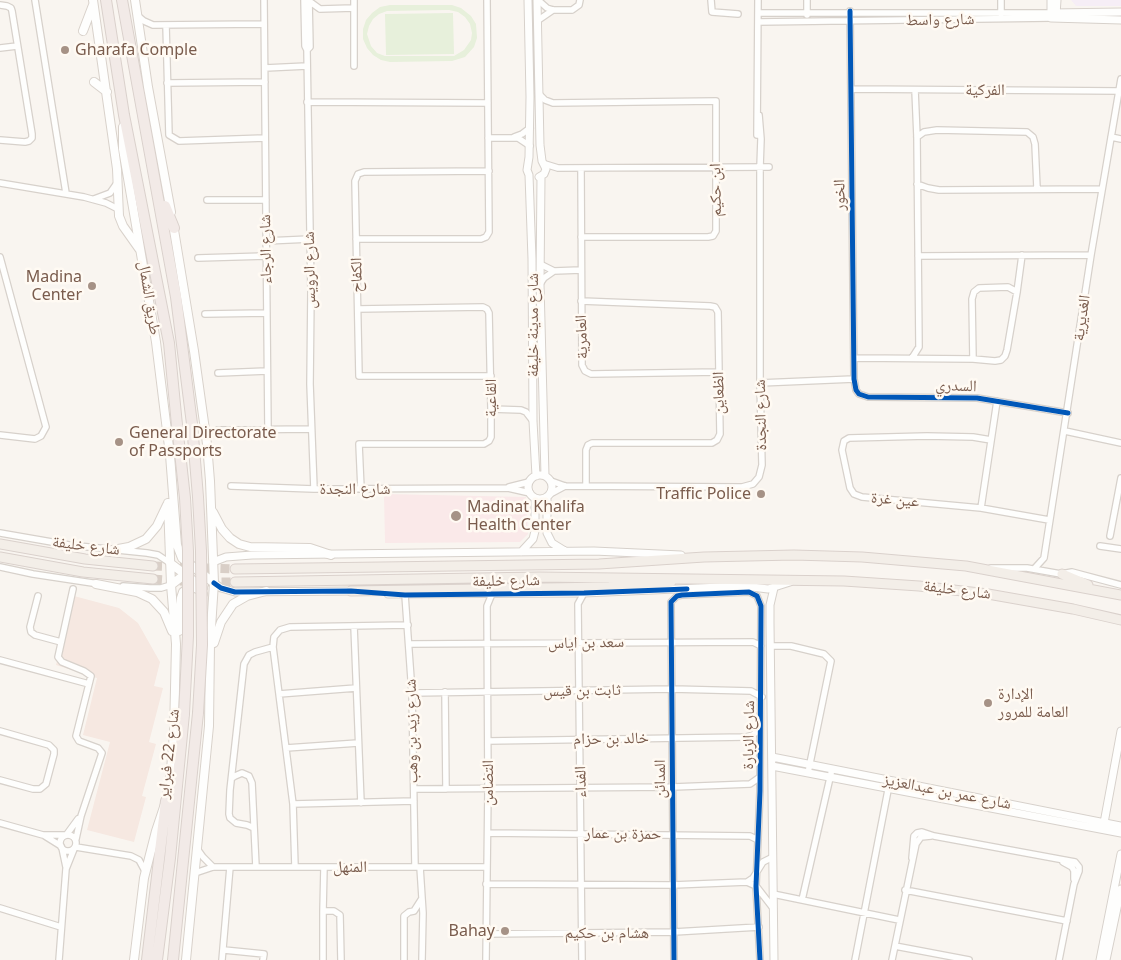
<!DOCTYPE html>
<html>
<head>
<meta charset="utf-8">
<style>
  body { margin:0 }
  canvas { display:block; background:#f9f5f0 }
</style>
</head>
<body>
<canvas width="1121" height="960"></canvas>
<script>
const g = document.querySelector('canvas').getContext('2d');
g.lineJoin = 'round';
function fillPath(path, color) {
  g.fillStyle = color;
  g.fill(path, 'evenodd');
}
function shape(rows) {
  const path = new Path2D();
  for (const r of rows) {
    if (r.length === 3) {
      path.moveTo(r[0] + r[2], r[1]);
      path.arc(r[0], r[1], r[2], 0, 2 * Math.PI);
      continue;
    }
    path.moveTo(r[0], r[1]);
    for (let i = 2; i < r.length; i += 2) path.lineTo(r[i], r[i + 1]);
  }
  return path;
}
function trace(path, color, width, dash) {
  g.strokeStyle = color;
  g.lineWidth = width;
  g.lineCap = dash ? 'butt' : 'round';
  g.setLineDash(dash || []);
  g.stroke(path);
}
function label(font, color, halo, rows, align = 'center') {
  g.font = font + ' "Noto Sans","Noto Naskh Arabic",sans-serif';
  g.lineWidth = 5;
  g.setLineDash([]);
  g.textBaseline = 'middle';
  g.strokeStyle = halo;
  g.fillStyle = color;
  for (const [text, x, y, turn = 0] of rows) {
    g.save();
    g.translate(x, y);
    g.rotate((+turn || 0) * Math.PI / 180);
    g.textAlign = isNaN(turn) ? turn : align;
    if (halo) g.strokeText(text, 0, 0);
    g.fillText(text, 0, 0);
    g.restore();
  }
}
fillPath(shape([
  [74,596,119,608,138,623,160,662,154,686,163,688,149,742,156,744,142,796,146,797,134,842,87,830,110,742,83,735,97,678,56,665]
]), '#f6e8e1');
fillPath(shape([
  [1071,0,1121,0,1121,6,1076,6]
]), '#f6eef6');
fillPath(shape([
  [384,494,526,497,528,534,520,542,385,543]
]), '#fae9e9');
fillPath(shape([
  [390,5,452,5,461,8,471,16,476,24,477,38,474,47,465,57,452,61,390,62,381,60,373,55,367,48,363,39,363,29,366,20,372,13,380,7],
  [387,11,449,10,458,12,465,17,470,24,472,33,471,40,464,50,454,56,385,56,377,53,371,46,367,34,369,26,373,19,379,14],
  [453,13,454,54,386,55,385,14]
]), '#e7f0db');
trace(shape([
  [153,566,235,569],
  [153,579,195,582],
  [208,582,235,582]
]), '#d9cfc7', 9, [9, 4.5]);
const minor = shape([
  [35,0,66,193],
  [264,0,268,429],
  [304,0,305,46,307,50,311,292,310,384,314,489],
  [354,0,354,66],
  [538,0,547,8,553,10,572,10,579,5,580,0],
  [711,0,712,12,738,14],
  [1001,0,1001,14],
  [309,1,320,9,354,8],
  [0,5,7,6,11,8,12,11,32,134,32,138,29,141,25,142,0,140],
  [850,11,854,379,856,390,859,394,868,397,977,398,1068,413],
  [758,13,1051,13],
  [807,15,807,0],
  [138,16,144,21,153,25,264,24],
  [537,21,553,10],
  [758,22,1051,18],
  [166,25,169,135,179,141,265,138],
  [0,48,17,46],
  [307,50,310,47,309,0],
  [265,68,307,66],
  [167,83,265,82],
  [851,89,1119,91],
  [540,95,545,100,553,103,716,101,716,231,713,236,708,237,581,237],
  [307,102,488,103],
  [757,135,758,0],
  [514,137,522,134,530,128],
  [917,137,924,132,937,130,1027,132,1033,137,1035,144,1037,188],
  [1111,137,1121,139],
  [488,138,518,138,530,146],
  [545,164,558,168,769,167],
  [581,169,582,365,585,371,591,374,719,372],
  [489,171,364,172,358,174,355,181,359,376,491,376],
  [0,183,84,197,106,203,118,209],
  [917,184,928,188,939,190,1102,189],
  [94,199,110,193,117,183],
  [207,200,266,200],
  [356,239,481,239,486,237,489,232,487,0],
  [266,241,310,239],
  [918,256,1091,255],
  [0,257,46,427,41,436,35,439,0,435],
  [198,258,266,256],
  [540,264,554,271,581,270],
  [540,284,544,278,554,271],
  [581,301,710,306,715,307,718,312,720,434,717,440,712,443,592,443,588,445,586,450,586,486],
  [358,309,483,307,487,309,489,313,491,409,491,437,489,441,484,444,359,444,361,489],
  [205,314,267,313],
  [854,358,973,359,995,361,1001,360,1005,356,1007,350,1017,292,1022,255],
  [912,358,919,347,917,137,915,90],
  [973,359,972,299,974,292,979,288,1008,287,1017,292],
  [218,373,267,371],
  [760,383,854,379],
  [491,409,521,410,526,412,533,421],
  [218,430,311,429],
  [1065,431,1121,443],
  [991,440,973,437,927,436,849,438,844,441,842,450,850,488,854,494,862,497,981,508,1049,520],
  [551,481,565,486,742,487,753,484,759,477,762,465,760,383,760,167,761,139,759,115],
  [231,486,314,489,508,488,530,493],
  [509,487,529,482],
  [552,493,565,486],
  [981,508,997,401],
  [0,533,69,545,147,553,158,555,170,563],
  [1110,536,1121,478],
  [1100,546,1121,549],
  [0,567,33,574,99,584],
  [991,568,1027,568,1061,574,1072,572,1121,585],
  [1034,569,1044,558,1091,255,1121,79],
  [123,586,150,588,161,588,171,585],
  [73,589,58,657,62,662,84,671,91,676,76,736,79,741,98,748,102,753,81,816,76,839],
  [405,595,412,693,415,867],
  [38,596,30,627,31,632,35,635,61,642],
  [354,626,361,803],
  [410,644,753,642,761,646],
  [770,646,791,646,824,654,831,661,808,773],
  [0,660,89,684],
  [445,692,446,789],
  [412,693,672,689,751,691,762,697],
  [279,694,356,688],
  [0,731,49,745,54,750,54,754,46,784,40,789,33,789,0,780],
  [488,741,746,737,753,735,760,728],
  [286,748,358,743],
  [232,778,235,776,242,773,249,776,252,783,256,867],
  [414,789,673,787,750,784,760,777],
  [293,804,414,801],
  [0,823,43,835,65,835],
  [254,828,247,825,236,823,230,818,229,814,230,790,244,664,249,655,255,652,273,647],
  [488,833,750,836,758,840],
  [67,834,78,819],
  [68,843,8],
  [45,836,61,846],
  [76,847,131,856,139,860,145,871],
  [62,848,66,867],
  [198,850,203,857,213,867],
  [912,858,914,836,917,833,922,832,934,836,1075,862,1079,867,1079,871,1074,884,1059,960],
  [1063,862,1072,867,1074,871,1074,879],
  [295,867,293,804,273,647,274,637,280,630,290,627,408,625],
  [420,867,423,913,422,960],
  [195,873,213,867,486,867],
  [747,882,753,878,763,862,771,858],
  [486,884,673,885,747,882,756,886,773,908],
  [905,890,1067,921],
  [773,894,899,920],
  [802,900,832,769],
  [0,908,61,927],
  [323,911,324,867],
  [485,934,674,932,759,927],
  [895,946,969,960],
  [224,950,264,954,263,960],
  [59,960,66,869,74,849],
  [222,960,230,867],
  [323,960,323,911,334,911,340,915,341,960],
  [404,960,404,916,409,912,414,911,421,900],
  [486,960,488,788,487,606,492,594],
  [582,960,578,604,584,593],
  [674,960,671,602,677,596,682,595,749,592,757,596,761,606,760,791,756,886,760,960],
  [855,960,889,785],
  [892,960,916,844,921,837,931,836]
]);
const tertiary = shape([
  [528,0,530,97,529,157,527,170,529,175,532,259,533,421,536,476],
  [537,0,540,145,542,161,546,169,544,174,539,177],
  [1051,0,1051,18,1121,20],
  [1051,13,1121,12],
  [1056,15,1057,0],
  [541,177,540,284,545,476],
  [540,487,12],
  [547,498,547,533,552,543,565,551],
  [521,552,533,539,535,531,535,498],
  [213,562,226,557,252,555,594,551,681,555],
  [214,583,221,588,235,592,355,591],
  [388,594,584,593,744,586,768,589,790,582],
  [772,757,1121,826],
  [772,766,1121,833],
  [1104,823,1121,731],
  [774,960,770,623,770,605,774,588],
  [1100,960,1121,854],
  [1106,960,1121,889]
]);
const secondary = shape([
  [93,0,117,169,119,216,123,226,140,250],
  [135,0,148,87,171,212],
  [83,31,93,5],
  [94,82,107,92],
  [123,127,123,149,156,342,170,455,177,545,182,558,214,583],
  [173,224,194,351,207,444,210,481,214,583,210,643,209,726,186,960],
  [213,512,222,529,230,538,239,544,250,547,310,548,331,555],
  [113,550,129,547,146,539,157,526,167,505],
  [170,563,203,588],
  [96,584,137,592,152,599,164,612,172,631],
  [171,585,189,571],
  [179,631,181,598,183,592,188,588,195,588,200,590,203,594],
  [214,643,221,622,233,604,247,596,266,591],
  [134,960,144,878,156,831,166,801,171,770,174,733,176,644,171,585,168,503]
]);
const primary = shape([
  [0,544,85,559,153,566],
  [0,557,83,572,153,579],
  [235,569,599,564,704,557,794,555,862,557,966,566,1121,595],
  [1062,574,1088,585],
  [235,582,539,577,844,581,919,586,988,594,1073,609,1121,620],
  [351,591,609,587,653,585,671,582]
]);
const motorway = shape([
  [106,0,124,115,169,343,177,425],
  [122,0,176,297,192,424],
  [165,206,174,228],
  [147,960,166,801],
  [157,960,170,858,184,714],
  [173,960,198,713]
]);
trace(minor, '#d7d1cb', 8);
trace(tertiary, '#d7d1cb', 9);
trace(secondary, '#d9d2cb', 10);
trace(primary, '#dad1cc', 11);
trace(motorway, '#dad1cc', 12);
trace(minor, '#fefefd', 5.5);
trace(tertiary, '#fefefd', 7);
trace(secondary, '#fefefd', 8);
trace(primary, '#f3eee8', 9);
trace(motorway, '#f2eae7', 10);
const motorwayBridge = shape([
  [192,424,198,497,201,551,202,645,198,713],
  [177,425,185,498,188,551,188,636,184,714]
]);
trace(motorwayBridge, '#dad1cc', 12, []);
trace(motorwayBridge, '#f2eae7', 10);
trace(shape([
  [850,11,854,379,856,390,859,394,868,397,977,398,1068,413],
  [214,583,221,588,235,592,351,591,405,595,584,593,687,589],
  [674,960,671,602,677,596,682,595,749,592,757,596,761,606,760,791,756,886,760,960]
]), '#0057b8', 5);
for (const [x, y, r, color] of [
  [65,50,5,"#a69286"],
  [92,286,5,"#a69286"],
  [119,442,5,"#a69286"],
  [761,494,5,"#a69286"],
  [456,516,6,"#a69286"],
  [988,703,5,"#a69286"],
  [505,931,5,"#a69286"]
]) {
  const dot = new Path2D();
  dot.arc(x, y, r, 0, 2 * Math.PI);
  g.fillStyle = color;
  g.fill(dot);
  trace(dot, '#fffaf3', 2);
}
label('16px', '#7a5c4d', '#fffaf3', [
  ["شارع واسط",940,20,-1],
  ["الفركية",985,90],
  ["ابن حكيم",716,190,-91],
  ["الخور",840,195,-91],
  ["شارع الرجاء",266,249,-91],
  ["شارع الرويس",310,270,-91],
  ["الكفاح",357,275,-91],
  ["طريق الشمال",149,298,81],
  ["الغديرية",1082,318,-82],
  ["شارع مدينة خليفة",533,325,-90],
  ["العامرية",582,337,-92],
  ["السدري",956,386,2],
  ["الظعاين",719,393,-91],
  ["القاعية",491,398,-90],
  ["شارع النجدة",761,415,-91],
  ["شارع النجدة",355,489],
  ["عين غرة",895,500,5],
  ["شارع خليفة",86,546,7],
  ["شارع خليفة",506,581,-1],
  ["شارع خليفة",957,590,7],
  ["سعد بن اياس",586,643,-1],
  ["ثابت بن قيس",582,691,-1],
  ["شارع زيد بن وهب",412,731,-91],
  ["شارع الزبارة",749,735,-89],
  ["خالد بن حزام",611,739,-1],
  ["شارع 22 فبراير",169,754,-83],
  ["المدائن",660,779,-90],
  ["الفداء",581,782,-91],
  ["التضامن",488,783,-90],
  ["شارع عمر بن عبدالعزيز",947,792,11],
  ["حمزة بن عمار",623,834,1],
  ["المنهل",350,867],
  ["هشام بن حكيم",607,933]
]);
label('16px', '#7a5c4d', '#fffaf3', [
  ["Gharafa Comple",75,50],
  ["Madina",82,277,"right"],
  ["Center",82,295,"right"],
  ["General Directorate",129,433],
  ["of Passports",129,451],
  ["Traffic Police",751,494,"right"],
  ["Madinat Khalifa",467,507],
  ["Health Center",467,525],
  ["الإدارة",998,694],
  ["العامة للمرور",998,712],
  ["Bahay",495,931,"right"]
], 'left');
</script>
</body>
</html>
